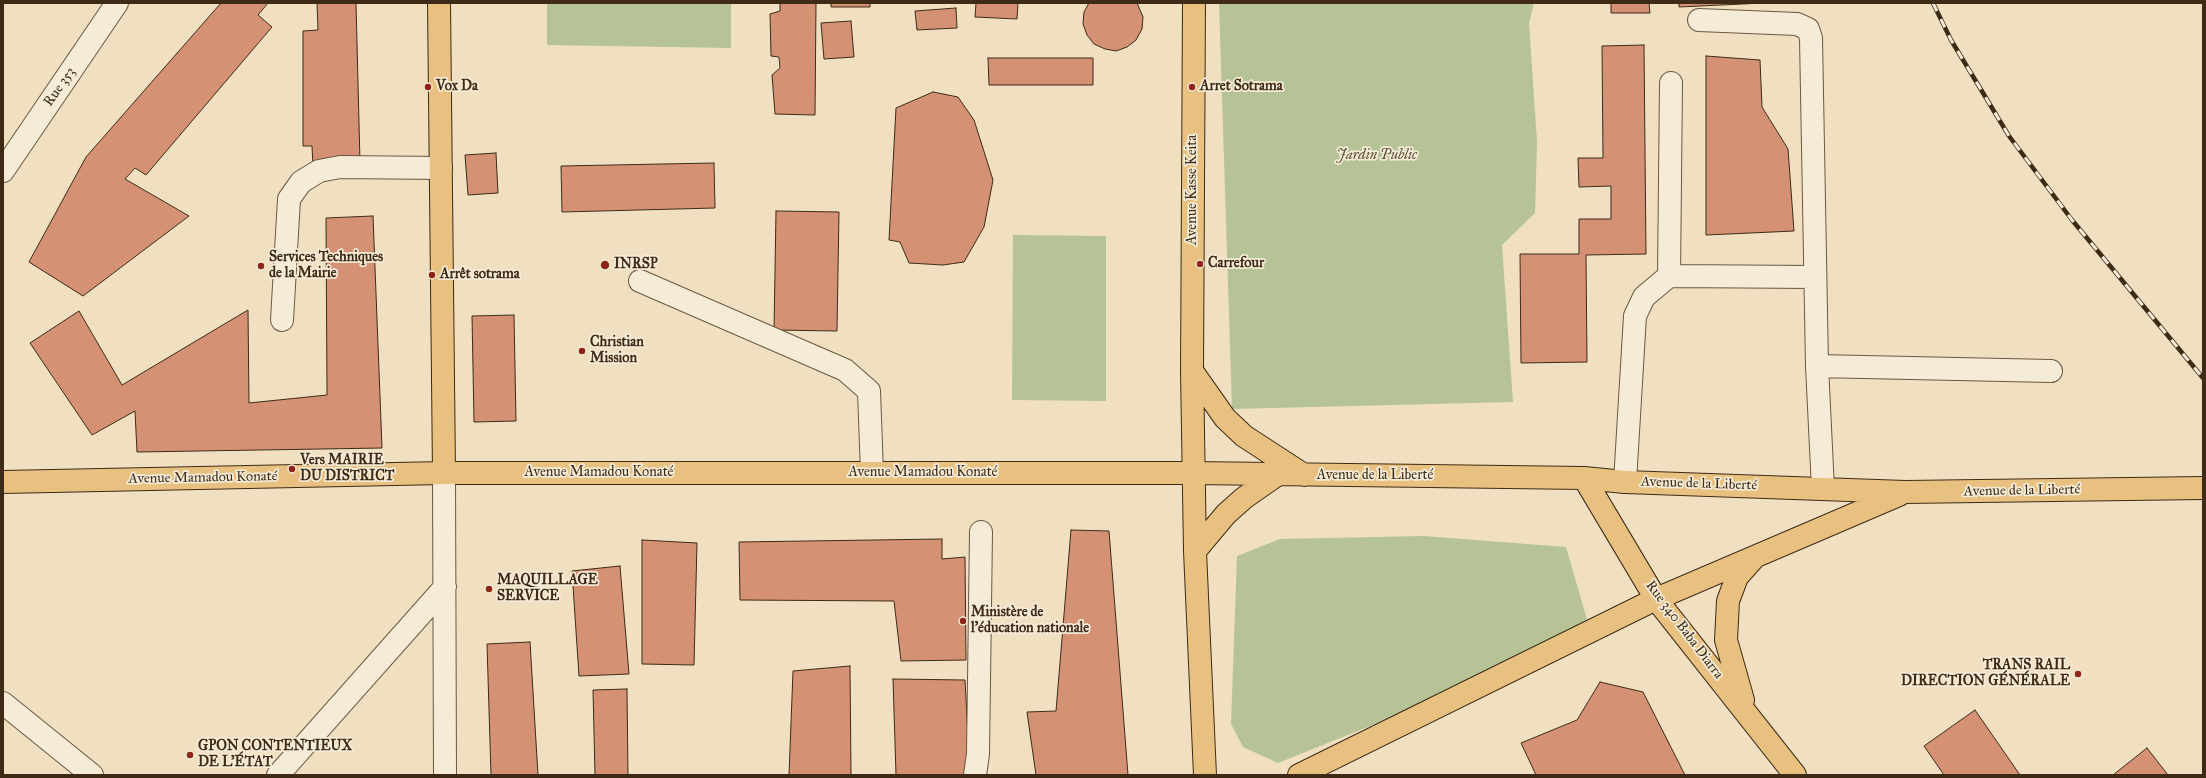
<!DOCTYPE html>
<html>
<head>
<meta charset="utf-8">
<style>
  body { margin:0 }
  #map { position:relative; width:2206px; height:778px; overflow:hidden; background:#f0e0c1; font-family:"IM FELL Great Primer",serif }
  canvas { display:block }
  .frame { position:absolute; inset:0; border:4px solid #3d2b16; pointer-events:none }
</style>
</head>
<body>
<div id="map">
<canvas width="2206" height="778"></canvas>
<div class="frame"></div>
</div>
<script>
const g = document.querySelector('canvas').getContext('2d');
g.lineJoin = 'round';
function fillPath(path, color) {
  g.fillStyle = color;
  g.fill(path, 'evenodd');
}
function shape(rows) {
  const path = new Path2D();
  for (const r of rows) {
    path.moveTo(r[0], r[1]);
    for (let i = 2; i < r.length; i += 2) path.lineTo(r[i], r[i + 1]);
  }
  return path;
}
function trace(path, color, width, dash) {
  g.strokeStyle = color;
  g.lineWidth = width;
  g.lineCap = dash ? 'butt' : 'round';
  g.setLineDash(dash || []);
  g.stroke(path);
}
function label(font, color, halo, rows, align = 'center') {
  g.font = font + ' "IM FELL Great Primer",serif';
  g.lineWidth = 3.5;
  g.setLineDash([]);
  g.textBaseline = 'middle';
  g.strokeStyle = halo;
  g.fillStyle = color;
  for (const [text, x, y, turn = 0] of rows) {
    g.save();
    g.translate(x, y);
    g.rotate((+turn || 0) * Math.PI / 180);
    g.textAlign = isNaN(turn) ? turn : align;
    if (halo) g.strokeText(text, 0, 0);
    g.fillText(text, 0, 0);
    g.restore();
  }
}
fillPath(shape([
  [547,3,731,3,731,48,547,45],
  [1219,3,1534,3,1529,23,1537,142,1535,213,1502,245,1513,402,1232,409],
  [1013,235,1106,236,1106,401,1012,400],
  [1424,536,1566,547,1592,637,1278,763,1243,747,1231,724,1237,556,1280,539]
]), '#b5c397');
const building = shape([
  [221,3,268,3,258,15,272,27,146,175,135,168,125,179,189,216,83,296,29,262,86,157,221,3],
  [317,3,356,3,360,163,313,166,312,146,303,146,303,31,318,30,317,3],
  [780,3,816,3,815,115,775,114,772,75,780,68,779,57,771,56,770,14,780,11,780,3],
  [831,3,870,3,870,7,831,7,831,3],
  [976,3,1018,3,1017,19,975,17,976,3],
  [1089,3,1137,3,1143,17,1142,29,1136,40,1127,47,1116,51,1105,49,1094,44,1087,35,1083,24,1084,12,1089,3],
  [1611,3,1649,3,1650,13,1611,13,1611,3],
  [1679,3,1764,3,1679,7,1679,3],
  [956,8,957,28,917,30,915,11,956,8],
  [851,21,854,57,824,59,821,23,851,21],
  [1644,45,1646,254,1586,255,1587,362,1521,363,1520,254,1579,254,1579,219,1611,219,1611,186,1579,187,1578,158,1603,158,1602,46,1644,45],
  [1706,56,1760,60,1762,107,1788,149,1794,231,1706,235,1706,56],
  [988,58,1093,58,1093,85,989,85,988,58],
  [933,92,958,97,974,120,993,180,984,227,964,262,943,265,909,263,900,242,889,240,896,108,933,92],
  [496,153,498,193,468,195,465,155,496,153],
  [714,163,715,208,562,212,561,166,714,163],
  [776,211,839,212,837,331,774,330,776,211],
  [373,216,382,448,137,452,135,411,92,435,30,343,79,311,122,385,248,310,249,403,327,395,326,218,373,216],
  [514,315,516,421,474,422,472,316,514,315],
  [1071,530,1109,531,1128,775,1036,775,1027,712,1056,711,1071,530],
  [942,539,942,559,965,557,966,660,901,661,894,601,740,600,739,542,942,539],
  [642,540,697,543,694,665,642,664,642,540],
  [620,566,629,674,579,676,572,571,620,566],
  [530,642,538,775,491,775,487,644,530,642],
  [850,666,851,775,789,775,793,671,850,666],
  [893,679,965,680,970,775,896,775,893,679],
  [1600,682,1643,692,1685,775,1536,775,1521,743,1577,720,1600,682],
  [627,689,628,775,595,775,593,690,627,689],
  [1975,710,2020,775,1944,775,1924,746,1975,710],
  [2147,748,2168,775,2113,775,2147,748]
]);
fillPath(building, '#d49174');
trace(building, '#3d2b16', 1);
const minor = shape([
  [1699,20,1797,24,1808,29,1811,38,1817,366,1823,489],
  [3,171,117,3],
  [1669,276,1671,83],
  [640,281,845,370,869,391,872,473],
  [282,320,289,199,301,182,319,171,340,167,441,168],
  [1817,366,2051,371],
  [444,473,445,775],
  [1625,482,1635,316,1644,297,1669,276,1815,277],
  [3,703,92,775],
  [278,775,445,587],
  [975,775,978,754,981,532]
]);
const major = shape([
  [439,3,444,473],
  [1194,3,1192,371,1195,551,1205,775],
  [1192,371,1225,418,1244,436,1304,475],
  [1584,478,1656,599,1795,775],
  [3,482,444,473,1193,473,1584,478,1625,482,1905,492,2203,488],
  [1195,551,1226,514,1244,498,1277,475],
  [1743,700,1726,640,1728,601,1737,577,1753,559],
  [1299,775,1656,599,1899,495]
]);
trace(minor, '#6a5841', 24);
trace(major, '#3d2b16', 24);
trace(minor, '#f5ebd7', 22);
trace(major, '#e8c080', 22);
const rail = shape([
  [1933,3,1951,40,2009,136,2072,220,2203,378]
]);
trace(rail, '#3d2b16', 4.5);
trace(rail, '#f5ebd7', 3, [9]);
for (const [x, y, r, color] of [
  [428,87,4,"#8f2418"],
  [1192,87,4,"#8f2418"],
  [1200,264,4,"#8f2418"],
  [605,265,5,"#8f2418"],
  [261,266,4,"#8f2418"],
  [432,275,4,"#8f2418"],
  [582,351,4,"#8f2418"],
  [292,469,4,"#8f2418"],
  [489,589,4,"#8f2418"],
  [963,621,4,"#8f2418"],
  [2078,674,4,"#8f2418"],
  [190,755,4,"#8f2418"]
]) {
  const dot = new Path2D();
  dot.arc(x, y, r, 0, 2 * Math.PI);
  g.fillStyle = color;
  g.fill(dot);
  trace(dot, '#f5ebd7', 1.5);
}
label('14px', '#3d2b16', '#f5ebd7', [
  ["Rue 353",60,87,-55],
  ["Avenue Kasse Keita",1193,190,-90],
  ["Avenue Mamadou Konaté",599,473],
  ["Avenue Mamadou Konaté",923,473],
  ["Avenue de la Liberté",1375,476],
  ["Avenue Mamadou Konaté",203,478,-1],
  ["Avenue de la Liberté",1699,484,2],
  ["Avenue de la Liberté",2022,491,-1],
  ["Rue 340 Baba Diarra",1684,630,53]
]);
label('bold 14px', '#3d2b16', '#f5ebd7', [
  ["Vox Da",436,87],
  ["Arret Sotrama",1200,87],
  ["Services Techniques",269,258],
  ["de la Mairie",269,274],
  ["Carrefour",1208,264],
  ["INRSP",614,265],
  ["Arrêt sotrama",440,275],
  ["Christian",590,343],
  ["Mission",590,359],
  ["Vers MAIRIE",300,461],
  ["DU DISTRICT",300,477],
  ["MAQUILLAGE",497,581],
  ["SERVICE",497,597],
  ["Ministère de",971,613],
  ["l'éducation nationale",971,629],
  ["TRANS RAIL",2070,666,"right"],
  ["DIRECTION GÉNÉRALE",2070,682,"right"],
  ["GPON CONTENTIEUX",198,747],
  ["DE L'ÉTAT",198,763]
], 'left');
label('italic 14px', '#5b5136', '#f5ebd7', [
  ["Jardin Public",1377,156]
]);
</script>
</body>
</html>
